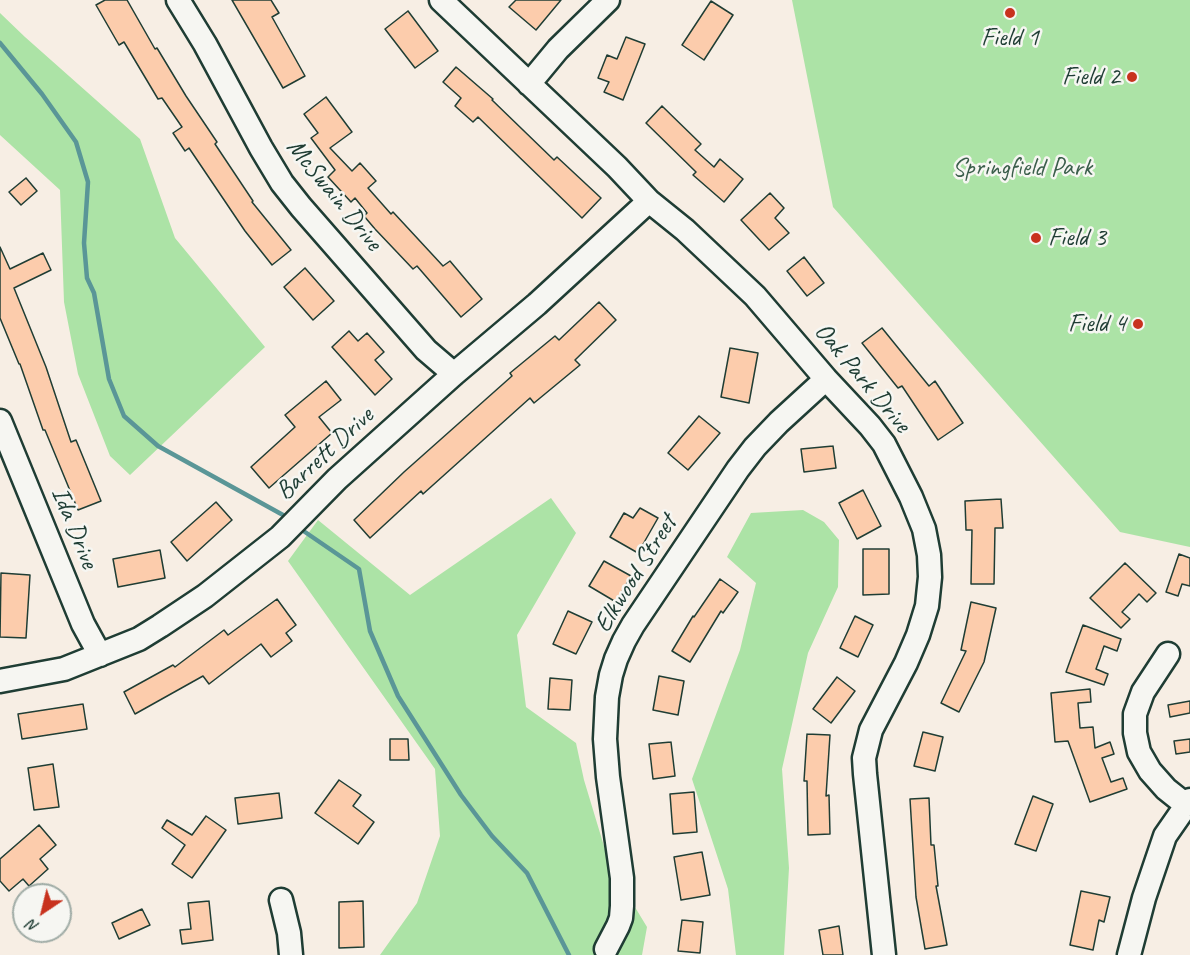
<!DOCTYPE html>
<html>
<head>
<meta charset="utf-8">
<style>
  body { margin:0 }
  #map { position:relative; width:1190px; height:955px; overflow:hidden; background:#f7eee4; font-family:Caveat,sans-serif }
  canvas { display:block }
  .north { position:absolute; left:12px; top:883px; width:60px; height:60px; box-sizing:border-box; background:#f6f6f2; border:2px solid #a0aca6; border-radius:50%; rotate:215deg; font-size:16px; font-weight:700; line-height:24px; text-align:center; color:#1f3d34 }
  .north::after { content:''; display:block; margin:auto; width:21px; height:27px; background:#c8321e; clip-path:polygon(50% 0,100% 100%,50% 72%,0 100%) }
</style>
</head>
<body>
<div id="map">
<canvas width="1190" height="955"></canvas>
<div class="north">N</div>
</div>
<script>
const g = document.querySelector('canvas').getContext('2d');
g.lineJoin = 'round';
function fillPath(path, color) {
  g.fillStyle = color;
  g.fill(path, 'evenodd');
}
function shape(rows) {
  const path = new Path2D();
  for (const r of rows) {
    path.moveTo(r[0], r[1]);
    for (let i = 2; i < r.length; i += 2) path.lineTo(r[i], r[i + 1]);
  }
  return path;
}
function trace(path, color, width, dash) {
  g.strokeStyle = color;
  g.lineWidth = width;
  g.lineCap = dash ? 'butt' : 'round';
  g.setLineDash(dash || []);
  g.stroke(path);
}
function label(font, color, halo, rows, align = 'center') {
  g.font = font + ' Caveat,sans-serif';
  g.lineWidth = 5;
  g.setLineDash([]);
  g.textBaseline = 'middle';
  g.strokeStyle = halo;
  g.fillStyle = color;
  for (const [text, x, y, turn = 0] of rows) {
    g.save();
    g.translate(x, y);
    g.rotate((+turn || 0) * Math.PI / 180);
    g.textAlign = isNaN(turn) ? turn : align;
    if (halo) g.strokeText(text, 0, 0);
    g.fillText(text, 0, 0);
    g.restore();
  }
}
fillPath(shape([
  [792,0,1190,0,1190,547,1120,532,833,207],
  [0,13,25,37,140,139,175,238,265,347,130,475,110,456,78,374,64,302,60,190,0,135],
  [551,498,576,533,517,635,526,707,576,743,584,780,610,866,647,927,642,955,380,955,417,903,440,836,435,769,288,561,318,520,410,595],
  [803,510,824,522,839,540,838,587,808,653,782,769,789,868,784,955,736,955,728,889,692,779,740,650,756,583,727,557,751,513]
]), '#ace3a6');
trace(shape([
  [0,43,42,94,76,142,88,182,84,243,87,278,94,293,109,379,124,416,158,446,283,515],
  [305,532,359,569,370,631,398,696,461,795,492,836,527,873,569,955]
]), '#5a9697', 4.5);
const building = shape([
  [105,0,127,0,155,49,157,48,186,96,217,142,215,144,253,201,252,202,291,250,272,265,245,231,189,148,185,151,173,133,182,127,162,98,158,99,124,42,119,45,96,5,105,0],
  [232,0,271,0,279,13,272,17,305,76,283,88,232,0],
  [516,0,561,0,536,30,509,7,516,0],
  [711,1,733,15,704,60,682,45,711,1],
  [408,11,438,51,415,68,385,29,408,11],
  [626,37,645,44,623,100,604,92,609,82,598,78,607,55,617,59,626,37],
  [456,67,493,99,492,100,554,160,557,157,601,198,582,218,478,117,473,122,455,106,461,98,443,82,456,67],
  [326,97,352,132,330,148,352,171,360,163,376,181,368,188,391,214,393,212,443,266,450,261,482,299,461,317,417,266,413,269,375,229,364,216,367,213,355,198,351,202,328,177,335,170,311,138,318,133,304,114,326,97],
  [662,106,701,144,695,150,714,167,720,159,743,179,724,202,693,175,696,172,646,123,662,106],
  [26,178,37,191,21,205,9,192,26,178],
  [770,193,784,208,775,218,789,233,769,250,741,220,770,193],
  [0,247,10,269,43,253,51,270,14,288,46,367,71,442,76,440,101,501,78,510,45,430,43,430,20,364,19,364,0,318,0,247],
  [804,257,824,283,807,296,787,271,804,257],
  [305,268,334,301,313,320,284,287,305,268],
  [599,302,616,320,575,360,580,365,534,403,530,398,423,494,421,491,370,538,354,520,404,472,512,376,510,373,555,336,559,340,599,302],
  [882,328,929,386,935,381,963,423,938,440,902,386,898,388,862,343,882,328],
  [349,331,358,341,367,333,384,352,375,360,392,379,375,395,332,347,349,331],
  [730,348,758,353,749,403,721,397,730,348],
  [326,381,341,400,319,417,332,433,269,488,251,467,295,427,285,415,326,381],
  [699,416,720,433,688,470,668,453,699,416],
  [833,446,836,468,804,472,801,449,833,446],
  [863,490,881,526,857,539,839,503,863,490],
  [1001,499,1003,528,995,528,994,584,971,584,972,530,966,530,965,501,1001,499],
  [216,502,232,520,187,561,171,542,216,502],
  [640,508,658,518,638,553,610,537,624,513,633,518,640,508],
  [863,549,889,549,889,594,863,595,863,549],
  [160,550,165,578,118,587,113,559,160,550],
  [1179,554,1190,558,1190,586,1182,584,1178,596,1166,592,1179,554],
  [604,561,631,576,616,602,589,586,604,561],
  [1125,563,1156,593,1147,602,1139,594,1122,612,1130,619,1121,628,1090,598,1125,563],
  [1,573,30,575,26,638,0,637,1,573],
  [720,579,738,592,723,613,721,611,690,662,672,651,693,616,694,617,720,579],
  [277,599,296,625,286,633,292,641,271,657,261,644,209,684,203,676,135,714,124,692,173,665,175,667,224,630,228,635,277,599],
  [971,602,996,608,984,662,959,712,941,703,966,651,961,650,971,602],
  [568,611,592,622,576,654,553,644,568,611],
  [855,616,873,625,858,657,840,648,855,616],
  [1083,625,1121,639,1117,651,1104,646,1100,658,1096,669,1108,674,1104,685,1066,672,1083,625],
  [659,676,684,681,678,715,653,710,659,676],
  [837,677,855,691,831,723,813,709,837,677],
  [550,678,572,680,570,710,548,709,550,678],
  [1090,689,1091,702,1078,703,1080,728,1093,727,1095,748,1110,742,1114,754,1102,758,1111,782,1123,778,1127,789,1090,802,1068,741,1055,742,1051,693,1090,689],
  [1190,701,1190,713,1170,717,1168,705,1190,701],
  [83,704,87,729,22,739,18,714,83,704],
  [923,732,943,737,935,771,914,766,923,732],
  [807,734,830,735,826,796,829,795,830,834,808,835,807,781,804,781,807,734],
  [390,739,408,739,409,760,390,760,390,739],
  [1190,739,1190,752,1176,754,1174,741,1190,739],
  [671,742,675,776,653,779,649,744,671,742],
  [53,764,59,807,34,810,28,768,53,764],
  [339,780,361,795,353,806,374,822,358,844,315,813,339,780],
  [694,792,697,832,673,834,670,794,694,792],
  [279,793,282,818,238,824,235,798,279,793],
  [1033,796,1053,804,1036,851,1015,844,1033,796],
  [929,798,931,845,934,845,938,886,936,886,947,945,925,949,916,897,910,799,929,798],
  [206,816,226,830,192,878,172,864,185,845,162,828,167,820,192,835,206,816],
  [39,825,56,845,40,859,48,869,29,886,23,879,9,891,0,881,0,859,39,825],
  [702,852,710,895,681,900,674,857,702,852],
  [1081,891,1110,897,1104,922,1099,920,1093,950,1070,945,1081,891],
  [209,901,213,940,182,944,180,930,191,929,188,903,209,901],
  [363,901,364,947,339,948,339,902,363,901],
  [142,909,150,925,119,939,112,923,142,909],
  [682,920,703,922,700,953,678,951,682,920],
  [839,926,843,955,823,955,819,930,839,926]
]);
fillPath(building, '#fcccac');
trace(building, '#1f3d34', 1.5);
const minor = shape([
  [178,0,205,44,261,148,282,183,301,207,426,350,454,374],
  [441,0,617,167,649,201,685,230,755,296,826,379,870,426,884,444,911,497,924,529,929,555,930,577,927,606,918,635,906,663,871,730,864,758,865,774,884,955],
  [529,84,558,49,608,0],
  [0,421,83,624,100,655],
  [1168,654,1143,692,1135,714,1135,733,1139,752,1150,771,1166,789,1186,805],
  [0,681,64,669,139,639,160,626,205,596,280,537,337,479,454,374,537,304,649,201],
  [281,900,289,933,291,955],
  [606,949,618,926,621,918,622,906,622,878,608,777,605,739,607,697,611,675,616,659,624,641,633,625,738,469,755,447,779,422,826,379],
  [1129,955,1144,898,1165,836,1190,800]
]);
trace(minor, '#1f3d34', 27);
trace(minor, '#f6f6f2', 22);
for (const [x, y, r, color] of [
  [1010,13,6,"#c8321e"],
  [1132,77,6,"#c8321e"],
  [1036,238,6,"#c8321e"],
  [1138,324,6,"#c8321e"]
]) {
  const dot = new Path2D();
  dot.arc(x, y, r, 0, 2 * Math.PI);
  g.fillStyle = color;
  g.fill(dot);
  trace(dot, '#f6f6f2', 2);
}
label('26px', '#1f3d34', '#f6f6f2', [
  ["Field 1",1010,38,"center"],
  ["Field 2",1120,77],
  ["Field 3",1048,238,"left"],
  ["Field 4",1126,324]
], 'right');
label('26px', '#3b5e4b', '#f6f6f2', [
  ["Springfield Park",1022,168]
]);
label('26px', '#1f3d34', '#f6f6f2', [
  ["McSwain Drive",334,195,51],
  ["Oak Park Drive",862,378,50],
  ["Barrett Drive",325,454,-43],
  ["Ida Drive",74,528,68],
  ["Elkwood Street",636,574,-58]
]);
</script>
</body>
</html>
